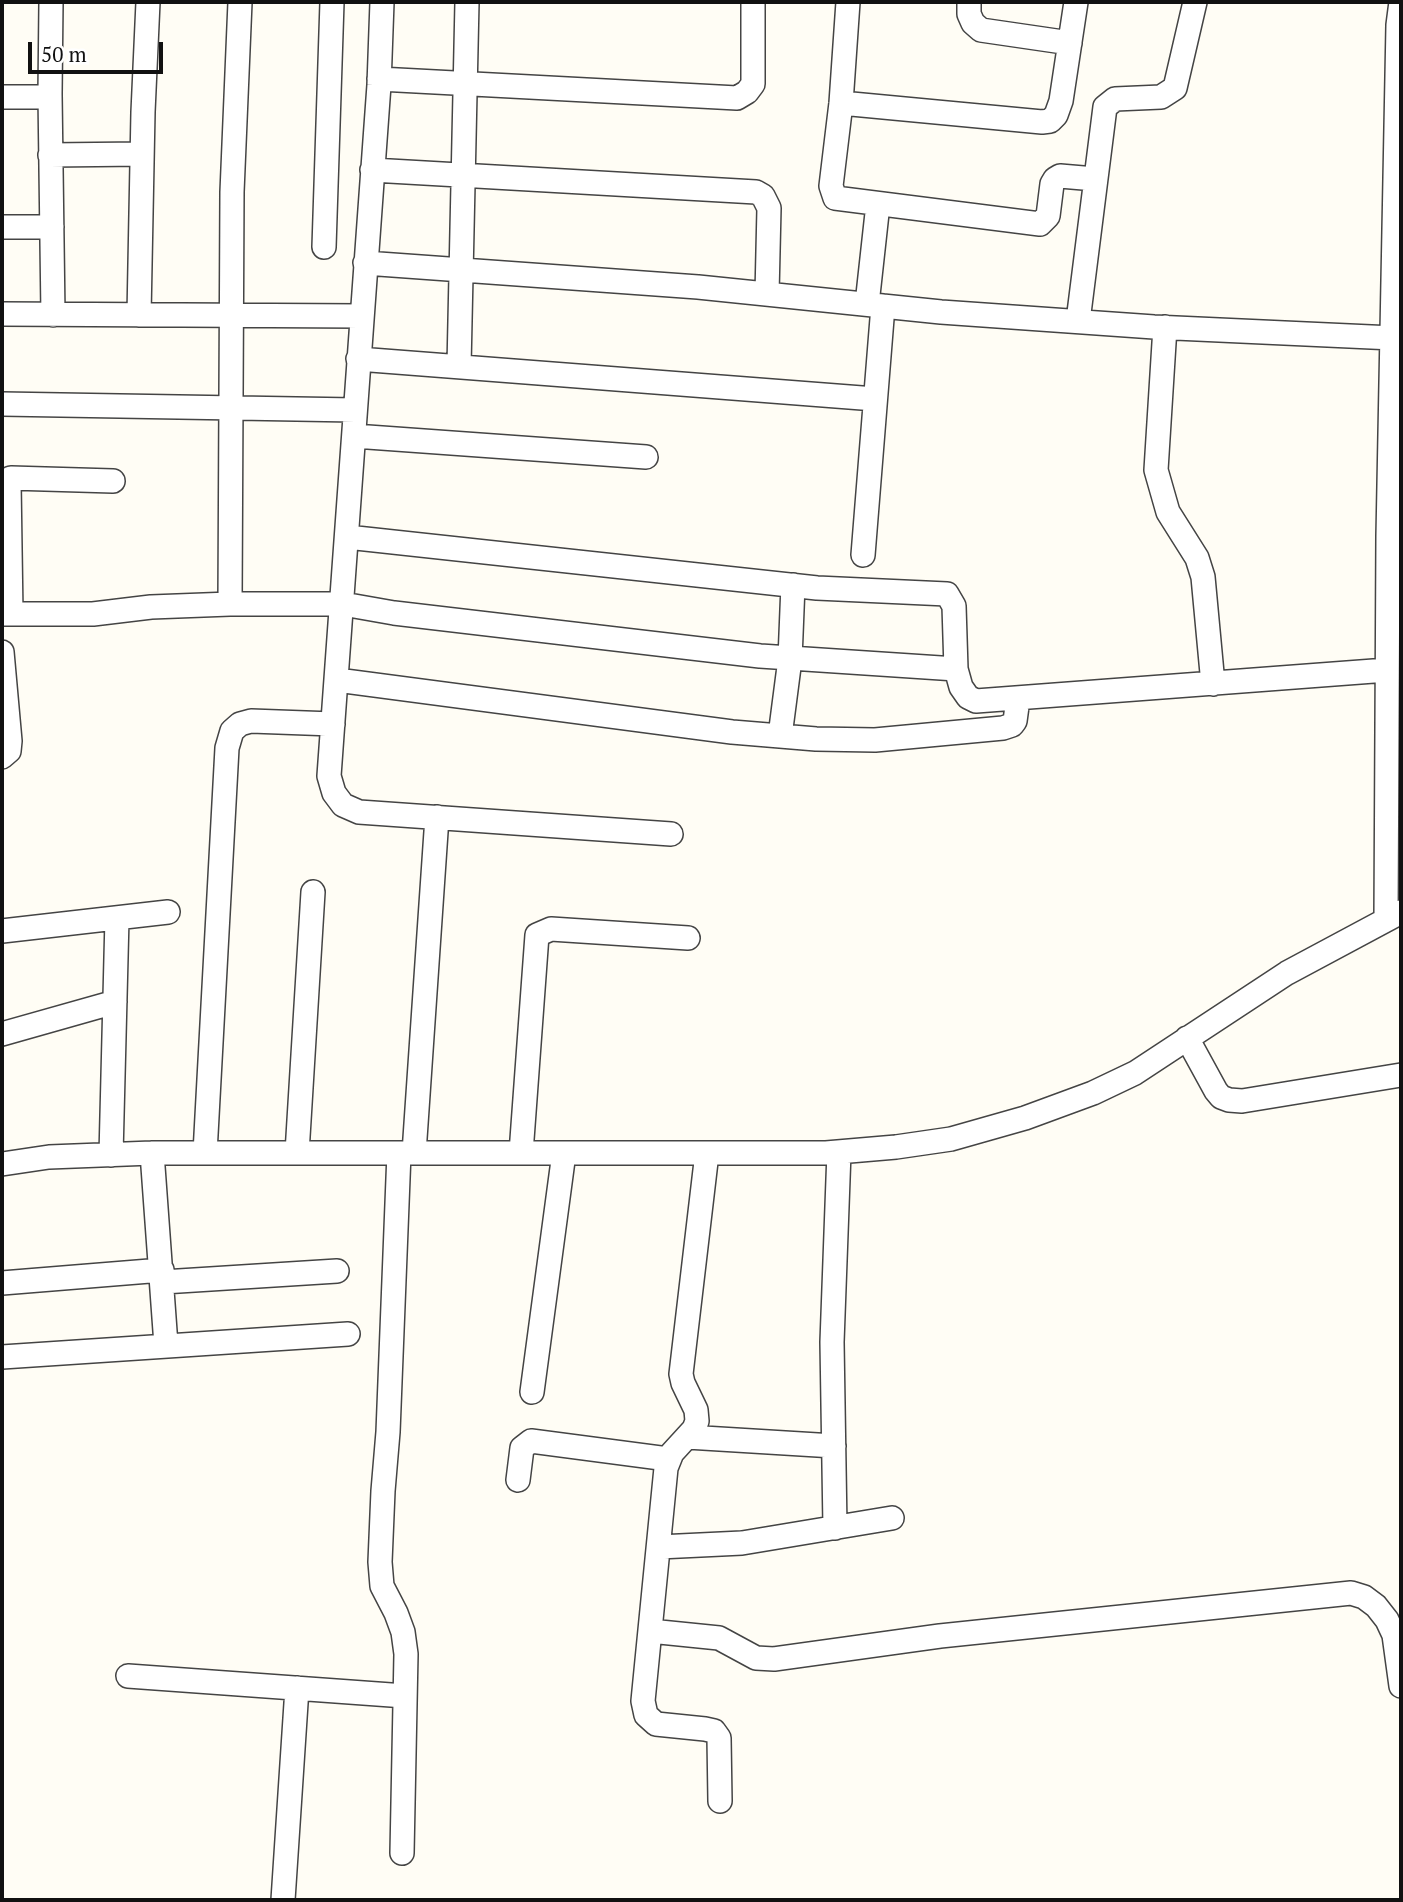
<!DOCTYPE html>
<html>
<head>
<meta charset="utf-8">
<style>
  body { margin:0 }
  #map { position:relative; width:1403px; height:1902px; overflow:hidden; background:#fffdf5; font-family:"PT Serif",serif }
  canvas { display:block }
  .frame { position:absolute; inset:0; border:4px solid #111; pointer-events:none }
  .scale { position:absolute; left:28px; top:42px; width:135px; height:32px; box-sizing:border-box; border:4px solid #111; border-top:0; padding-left:9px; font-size:21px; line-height:24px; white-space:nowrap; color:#111; -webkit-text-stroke:5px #fff; paint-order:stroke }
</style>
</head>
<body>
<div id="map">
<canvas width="1403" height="1902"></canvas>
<div class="frame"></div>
<div class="scale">50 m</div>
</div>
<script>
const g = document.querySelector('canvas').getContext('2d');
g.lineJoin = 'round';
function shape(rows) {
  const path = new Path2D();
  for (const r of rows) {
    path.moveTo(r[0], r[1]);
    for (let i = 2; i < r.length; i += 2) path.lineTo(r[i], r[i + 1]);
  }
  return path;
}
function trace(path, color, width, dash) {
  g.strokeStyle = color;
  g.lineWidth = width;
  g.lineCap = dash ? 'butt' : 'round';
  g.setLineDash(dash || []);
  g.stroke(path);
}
const minor = shape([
  [51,2,50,94,53,315],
  [382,2,379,85,329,776,334,793,343,805,359,812,671,834],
  [848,2,841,103,831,186,835,198,1040,224,1048,216,1052,184,1055,179,1060,176,1095,179],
  [969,2,969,14,973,23,981,30,1070,43],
  [379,79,737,98,747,92,753,84,753,2],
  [2,97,50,97],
  [841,103,1042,122,1050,121,1056,115,1061,101,1076,2],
  [50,155,142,154],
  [372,170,756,192,763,196,769,208,767,294],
  [2,227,52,227],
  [324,247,332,2],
  [365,263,698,287,941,312,1154,327,1393,338],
  [867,304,878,204],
  [2,314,361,316],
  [139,315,143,112,148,2],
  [1078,321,1105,107,1115,99,1161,97,1175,88,1195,2],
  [1165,327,1156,470,1168,512,1197,558,1203,577,1213,684],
  [358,359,875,399],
  [459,366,467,2],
  [2,404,355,410],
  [354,436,646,457],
  [347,537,817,588,947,594,954,606,956,669,961,687,968,697,976,701,1387,670],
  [863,555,883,306],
  [230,604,232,192,240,2],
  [2,614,93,614,151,607,230,604,343,604,394,613,760,656,956,669],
  [11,614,9,482,11,478,113,481],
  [2,652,10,741,9,751,2,757],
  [337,680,732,732,816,739,875,740,1003,728,1012,725,1015,721,1018,699],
  [780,736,790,659,793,585],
  [1386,920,1388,536,1398,25,1401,2],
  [2,931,168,912],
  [2,1034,115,1002],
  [1187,1038,1216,1091,1221,1097,1229,1100,1242,1101,1401,1075],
  [152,1153,166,1345],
  [205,1153,227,748,232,731,240,724,251,721,333,724],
  [297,1153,313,892],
  [399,1153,388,1432,383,1491,380,1562,382,1586,396,1613,403,1632,406,1654,402,1853],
  [414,1153,437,817],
  [521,1153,537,935,551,929,688,938],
  [707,1153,681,1374,683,1383,696,1410,697,1421,694,1429,672,1453,666,1468,643,1701,646,1715,656,1724,705,1729,714,1731,719,1738,720,1801],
  [111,1155,117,918],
  [2,1164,49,1157,152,1153,826,1153,896,1147,951,1139,1025,1118,1093,1093,1135,1073,1287,973,1401,912],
  [163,1282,337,1271],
  [2,1283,162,1270],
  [2,1357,348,1334],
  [532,1392,564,1153],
  [687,1437,834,1446],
  [518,1480,522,1448,531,1441,668,1459],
  [835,1528,832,1342,839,1152],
  [659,1547,742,1543,892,1518],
  [650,1631,719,1638,756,1658,774,1659,940,1636,1351,1593,1364,1597,1376,1606,1387,1620,1394,1635,1401,1686],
  [128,1676,405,1696],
  [283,1900,297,1688]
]);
trace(minor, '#444', 26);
trace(minor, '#fff', 23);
</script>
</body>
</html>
